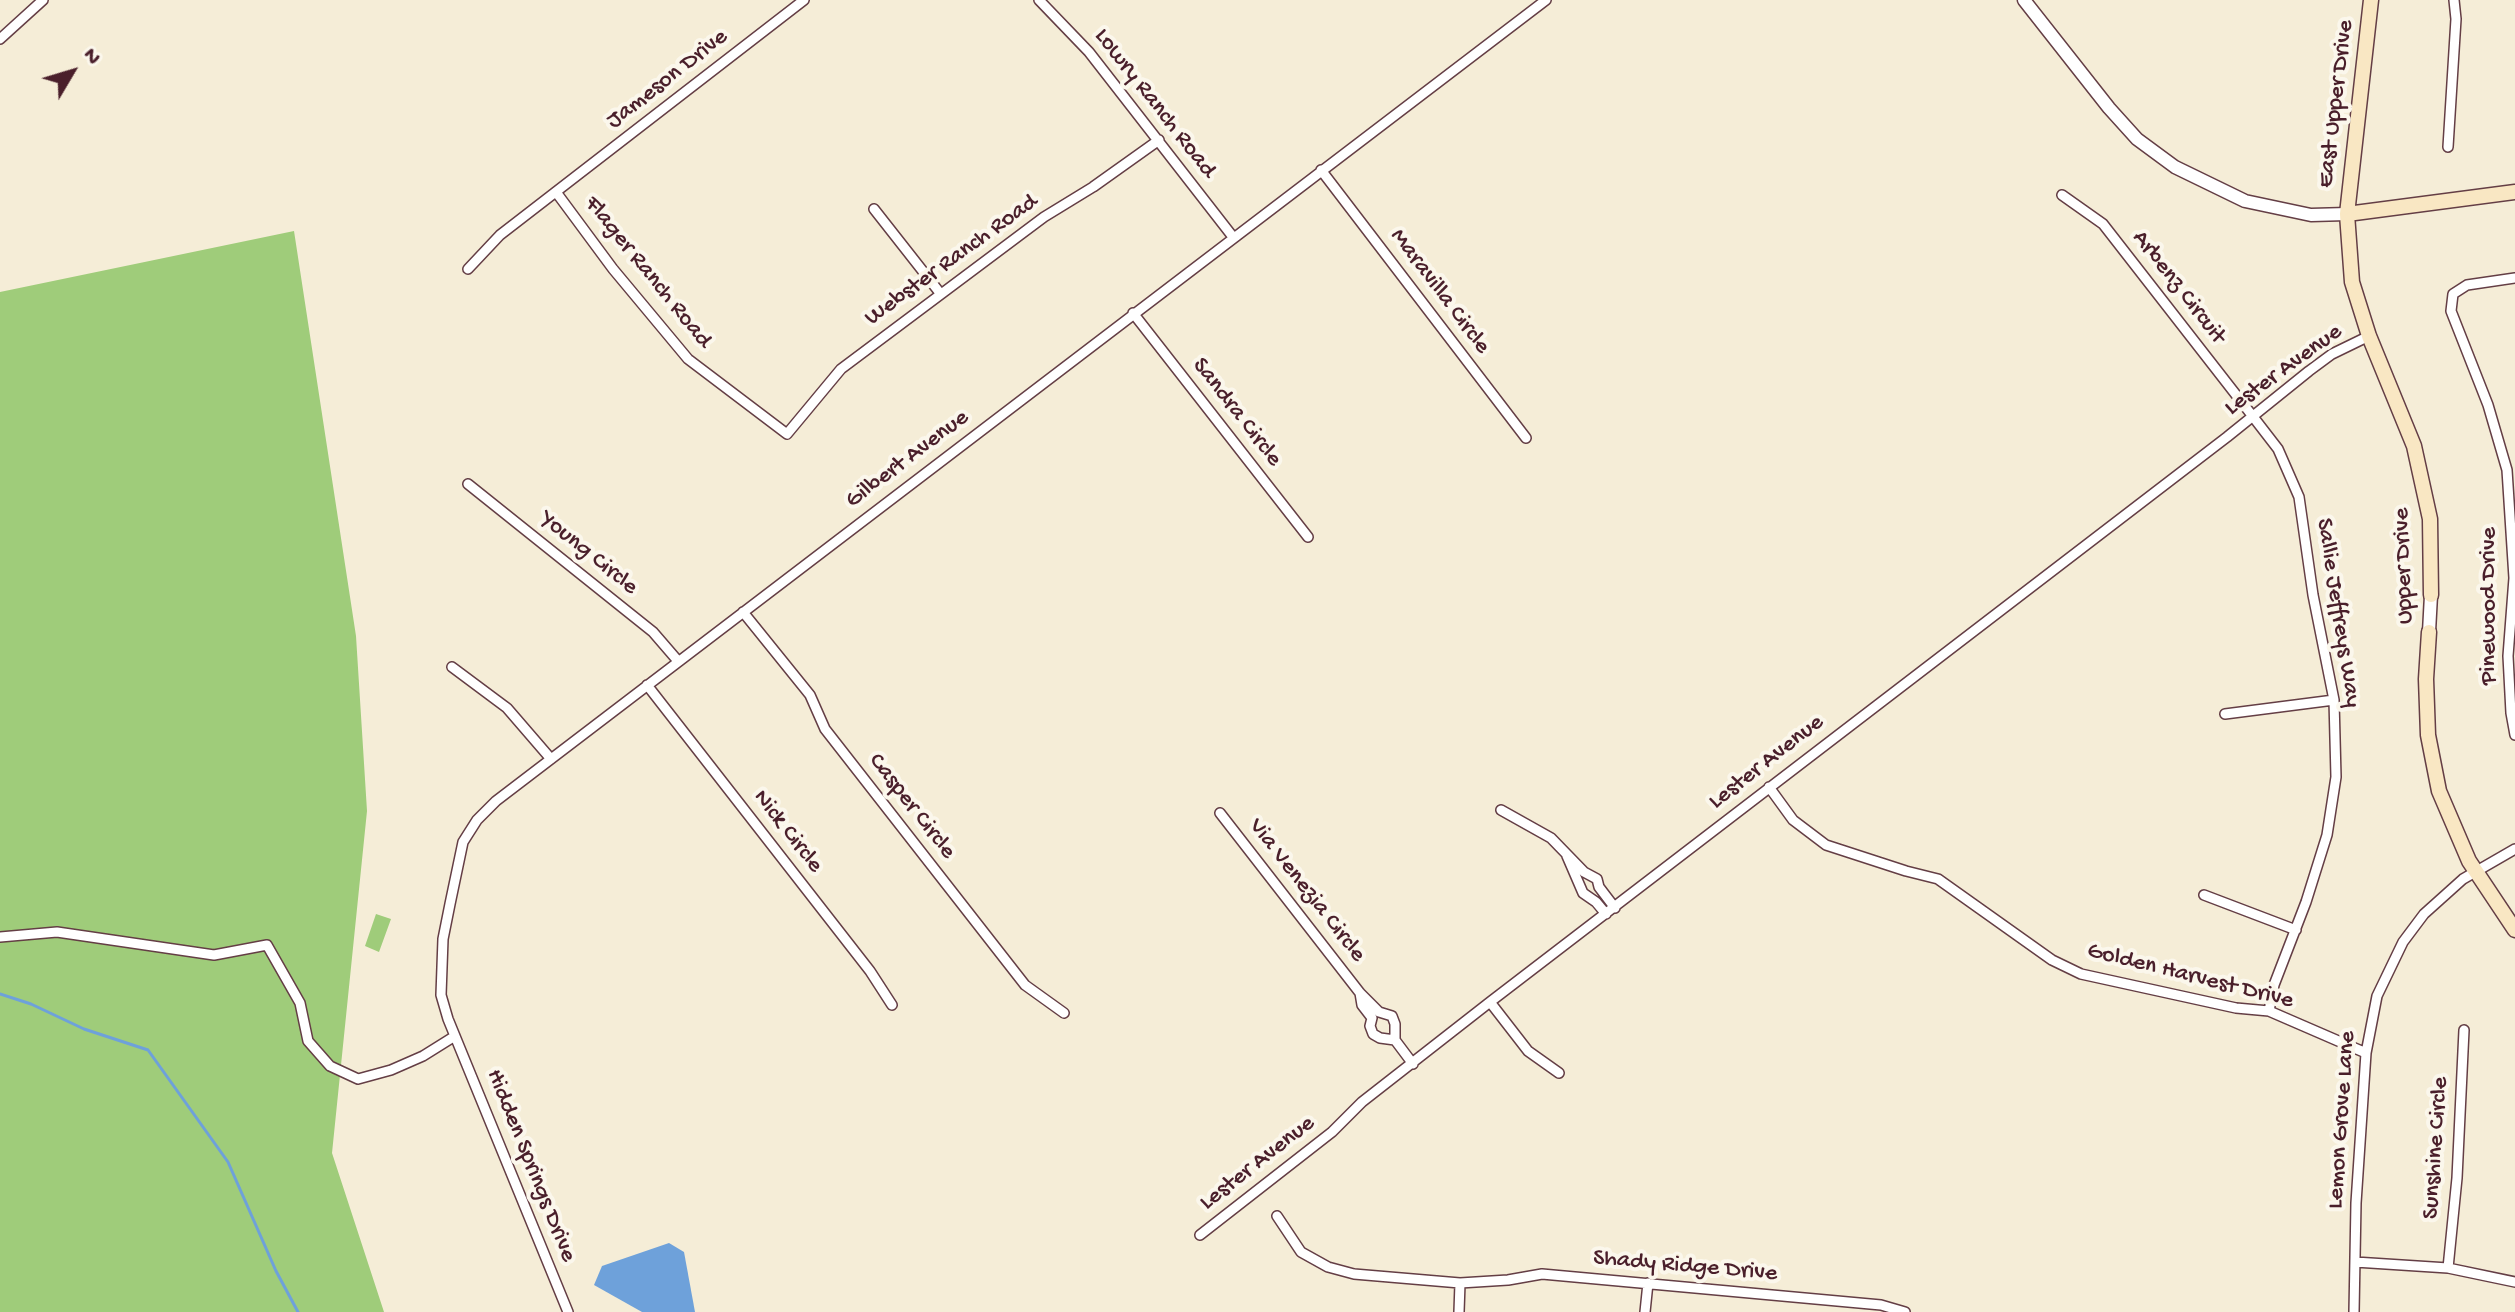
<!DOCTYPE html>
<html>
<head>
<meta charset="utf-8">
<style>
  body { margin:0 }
  #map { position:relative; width:2515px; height:1312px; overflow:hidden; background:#f5edd7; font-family:"Gochi Hand",sans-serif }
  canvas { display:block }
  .north { position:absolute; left:32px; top:32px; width:80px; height:80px; -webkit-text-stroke:6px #fbf7ec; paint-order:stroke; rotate:52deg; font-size:22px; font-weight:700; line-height:32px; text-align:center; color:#4a1f2b }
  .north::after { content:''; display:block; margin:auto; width:28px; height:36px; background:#4a1f2b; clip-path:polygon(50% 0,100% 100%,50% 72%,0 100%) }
</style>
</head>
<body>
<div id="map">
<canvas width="2515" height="1312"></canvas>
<div class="north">N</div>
</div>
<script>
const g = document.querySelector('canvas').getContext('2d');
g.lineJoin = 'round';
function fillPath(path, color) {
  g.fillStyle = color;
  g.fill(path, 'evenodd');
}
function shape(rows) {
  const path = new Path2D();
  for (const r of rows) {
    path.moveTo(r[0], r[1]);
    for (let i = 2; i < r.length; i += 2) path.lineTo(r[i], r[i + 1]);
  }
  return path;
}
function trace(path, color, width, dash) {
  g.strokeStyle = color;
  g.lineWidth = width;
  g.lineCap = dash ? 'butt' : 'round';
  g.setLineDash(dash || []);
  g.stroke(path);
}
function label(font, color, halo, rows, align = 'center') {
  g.font = font + ' "Gochi Hand",sans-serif';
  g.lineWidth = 8;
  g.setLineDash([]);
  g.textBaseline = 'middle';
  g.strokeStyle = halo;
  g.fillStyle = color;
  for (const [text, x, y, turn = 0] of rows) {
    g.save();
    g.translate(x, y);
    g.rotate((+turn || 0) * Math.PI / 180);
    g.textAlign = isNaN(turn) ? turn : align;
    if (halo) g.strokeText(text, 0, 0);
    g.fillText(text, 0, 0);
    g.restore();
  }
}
fillPath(shape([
  [294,231,356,636,367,811,332,1153,384,1312,0,1312,0,292],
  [376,914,391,919,379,952,365,946]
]), '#9fcc7a');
fillPath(shape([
  [669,1243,684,1252,695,1312,642,1312,594,1285,602,1266]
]), '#6ea1da');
trace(shape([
  [0,994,31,1004,84,1029,148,1050,228,1162,276,1271,298,1312]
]), '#6ea1da', 3);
const minor = shape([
  [1039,0,1089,52,1233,237],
  [0,39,43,0],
  [2448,147,2456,19,2454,0],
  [1321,170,1526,438],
  [556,192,613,269,688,359,787,434,841,369,1044,217,1093,187,1159,140],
  [2062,195,2103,224,2244,405,2278,449,2299,497,2313,595,2334,700,2336,777,2327,835,2306,902,2274,985,2269,1011],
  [874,209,940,293],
  [468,269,500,235,804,0],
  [2515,278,2467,285,2453,294,2451,311,2488,405,2507,470,2514,578,2508,656,2511,713,2515,735],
  [1133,313,1308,537],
  [468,484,653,632,678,661],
  [743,612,810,695,825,729,1025,985,1064,1013],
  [452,667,507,708,551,759],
  [647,685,870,971,892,1005],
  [2225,714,2334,700],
  [1769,787,1793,820,1826,845,1906,871,1938,879,2052,960,2081,974,2236,1008,2269,1011,2366,1053],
  [1501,810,1551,838,1584,872,1597,879,1599,887,1615,908],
  [1220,813,1360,993,1379,1012,1392,1016,1395,1024,1395,1040,1413,1064],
  [1567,856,1583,893,1596,902,1606,914],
  [2204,895,2296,930],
  [0,937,57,932,214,955,267,945,300,1003,308,1041,330,1066,358,1079,391,1070,423,1056,455,1036],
  [1360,993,1362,1005,1372,1018,1370,1026,1373,1034,1380,1038,1395,1040],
  [1490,1002,1528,1051,1559,1073],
  [1277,1216,1301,1252,1328,1267,1354,1274,1460,1283,1508,1280,1542,1274,1881,1305,1905,1312],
  [1200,1235,1332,1132,1362,1102,1490,1002,2227,437,2309,371,2332,354,2369,336],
  [2355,1262,2448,1268,2515,1282],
  [2448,1268,2457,1178,2464,1030],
  [568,1312,448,1019,441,995,443,939,450,904,463,842,477,820,496,801,551,759,1546,0],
  [1459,1312,1460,1283],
  [1645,1312,1648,1283],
  [2354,1312,2356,1203,2366,1053,2377,996,2403,942,2424,914,2463,879,2515,849]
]);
const tertiary = shape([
  [2024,0,2109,108,2137,139,2175,167,2245,201,2311,215,2347,214],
  [2429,632,2431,595]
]);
const secondary = shape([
  [2371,0,2347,214,2352,282,2369,336,2414,446,2430,519,2431,595],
  [2347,214,2515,192],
  [2429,632,2426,679,2428,735,2439,791,2469,861,2515,930]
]);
trace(minor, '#643e45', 12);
trace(tertiary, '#643e45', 15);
trace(secondary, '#643e45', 17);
trace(minor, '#fff', 9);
trace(tertiary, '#fff', 12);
trace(secondary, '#f9e7c3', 14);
label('24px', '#4a1f2b', '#fbf7ec', [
  ["Jameson Drive",668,80,-38],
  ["Lowry Ranch Road",1154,104,52],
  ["East Upper Drive",2337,104,-83],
  ["Webster Ranch Road",952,261,-36],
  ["Flager Ranch Road",647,273,51],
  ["Arbenz Circuit",2178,288,52],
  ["Maravilla Circle",1439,292,53],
  ["Lester Avenue",2284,371,-36],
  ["Sandra Circle",1236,413,52],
  ["Gilbert Avenue",908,460,-37],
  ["Young Circle",588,554,39],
  ["Upper Drive",2405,566,-92],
  ["Pinewood Drive",2490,606,-90],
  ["Sallie Jeffreys Way",2337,613,81],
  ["Lester Avenue",1767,763,-38],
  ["Casper Circle",911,807,52],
  ["Nick Circle",787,832,52],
  ["Via Venezia Circle",1306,891,52],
  ["Golden Harvest Drive",2190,977,14],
  ["Lemon Grove Lane",2343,1120,-86],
  ["Sunshine Circle",2437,1148,-86],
  ["Lester Avenue",1258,1164,-38],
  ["Hidden Springs Drive",530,1166,68],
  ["Shady Ridge Drive",1685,1267,5]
]);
</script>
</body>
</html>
